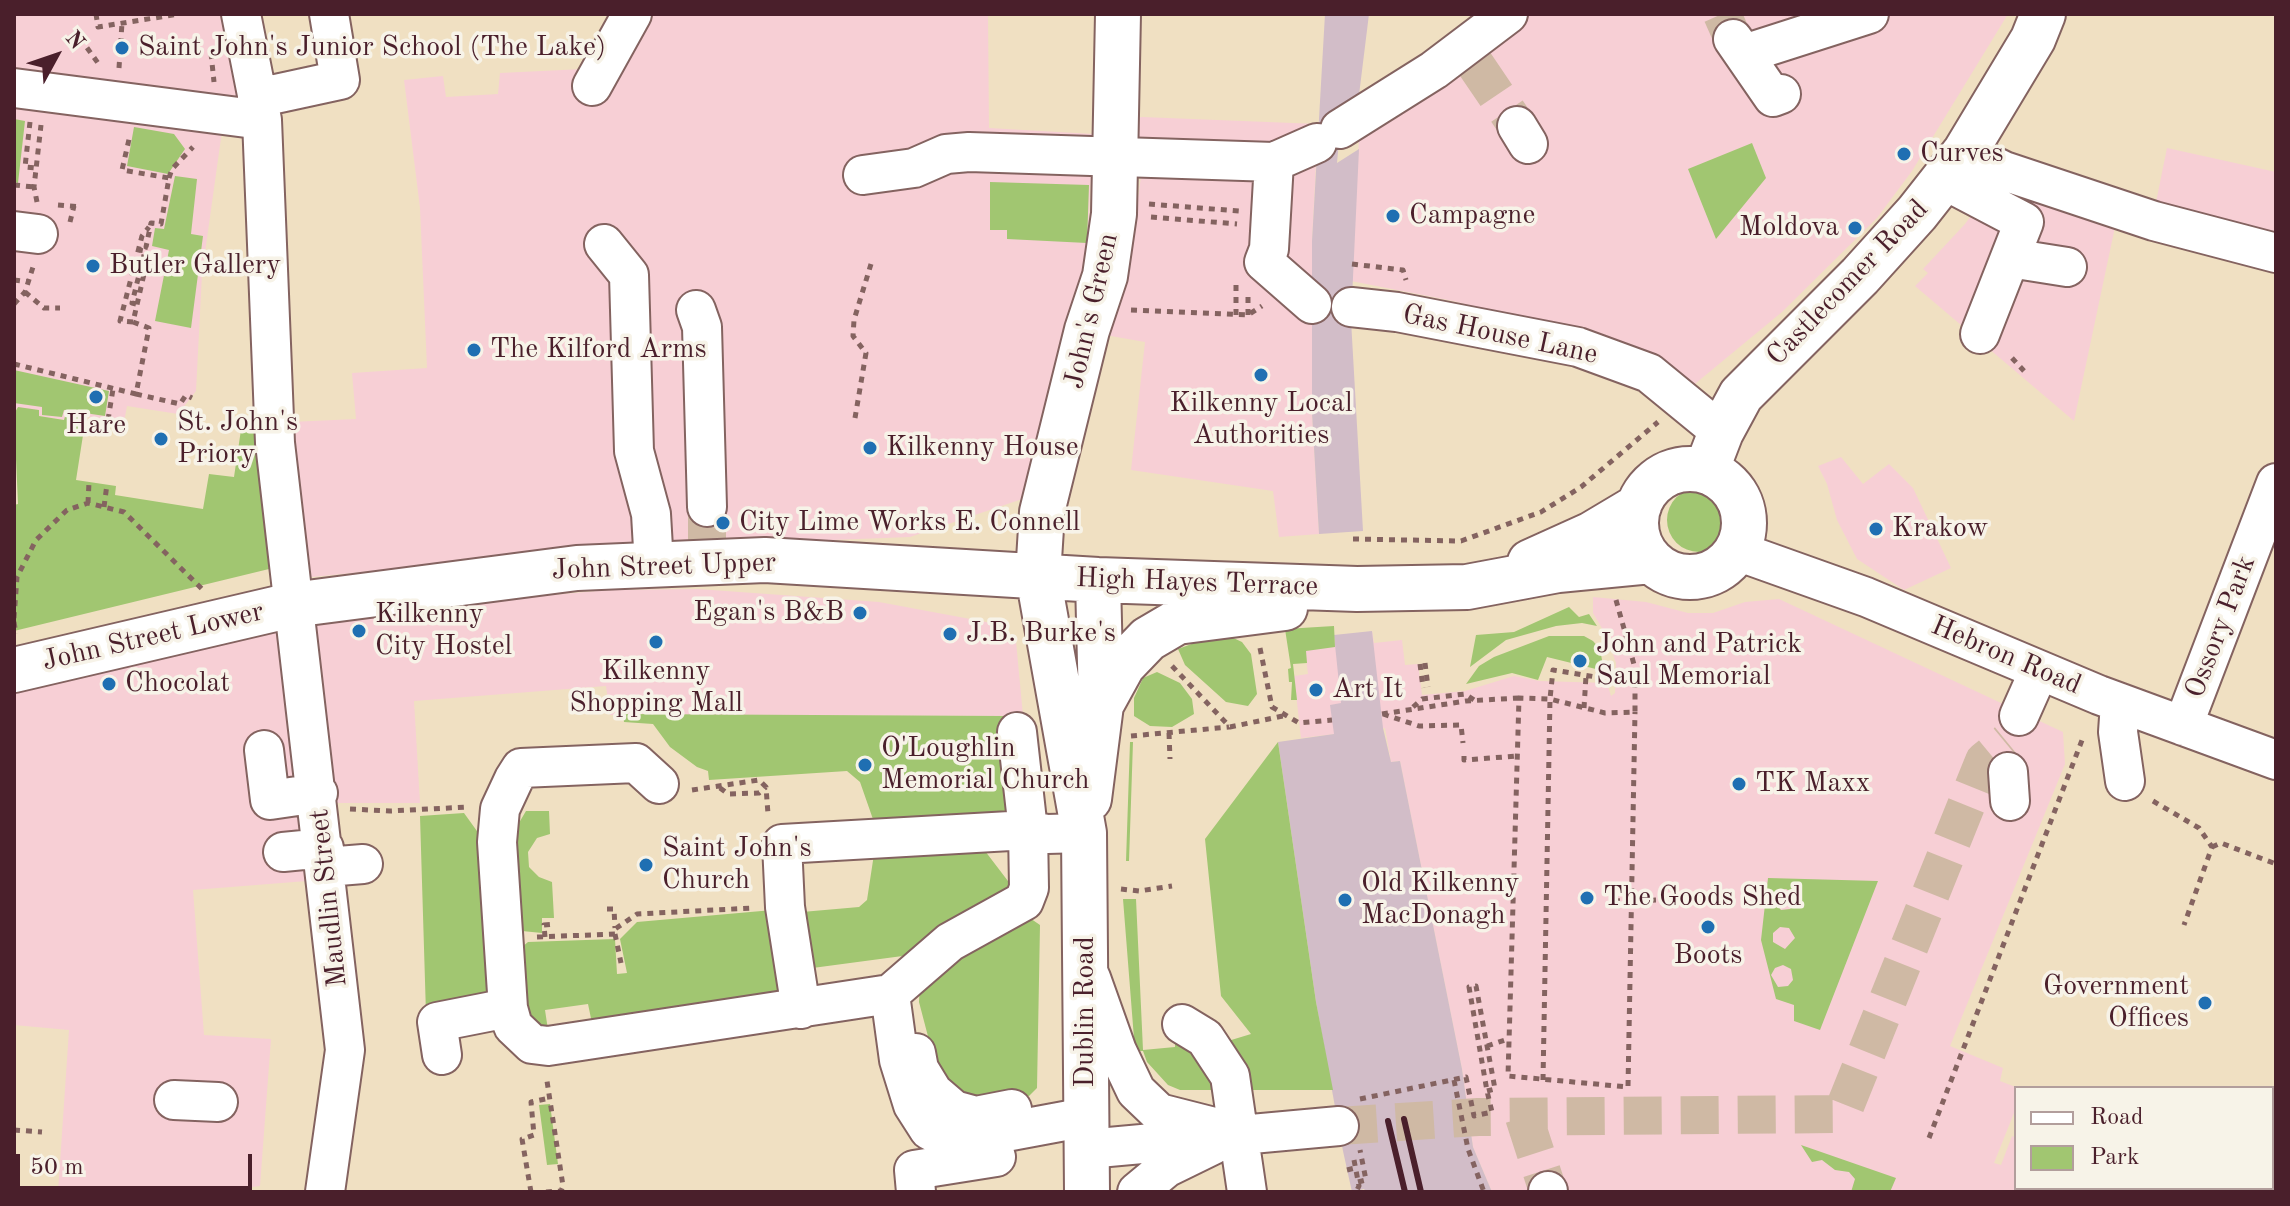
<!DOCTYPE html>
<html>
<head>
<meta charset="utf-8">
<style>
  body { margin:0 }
  #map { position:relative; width:2290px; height:1206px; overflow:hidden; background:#f0e0c2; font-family:"Old Standard TT",serif }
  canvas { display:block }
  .frame { position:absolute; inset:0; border:16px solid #4a1f2b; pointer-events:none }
  .legend { position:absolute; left:2014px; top:1086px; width:260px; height:104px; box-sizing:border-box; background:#f7f3e8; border:2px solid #b29e9c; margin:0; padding:10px 14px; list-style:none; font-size:24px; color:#4a1f2b }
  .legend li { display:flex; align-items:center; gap:16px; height:40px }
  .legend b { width:40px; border:2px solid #b29e9c }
  .north { position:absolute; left:16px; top:16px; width:80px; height:80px; -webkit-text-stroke:6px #f7f3e8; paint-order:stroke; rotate:50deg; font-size:22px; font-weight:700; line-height:32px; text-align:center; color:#4a1f2b }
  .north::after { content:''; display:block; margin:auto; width:28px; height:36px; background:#4a1f2b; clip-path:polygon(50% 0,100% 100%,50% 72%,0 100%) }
  .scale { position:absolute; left:16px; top:1154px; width:236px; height:36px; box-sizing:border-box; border:4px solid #4a1f2b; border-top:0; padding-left:10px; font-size:24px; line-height:28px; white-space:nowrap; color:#4a1f2b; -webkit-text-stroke:6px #f7f3e8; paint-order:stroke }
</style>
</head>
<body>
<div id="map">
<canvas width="2290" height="1206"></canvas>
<div class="frame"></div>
<ul class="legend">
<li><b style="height:10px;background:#fff"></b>Road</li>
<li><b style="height:22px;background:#a1c671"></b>Park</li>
</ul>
<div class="north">N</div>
<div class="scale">50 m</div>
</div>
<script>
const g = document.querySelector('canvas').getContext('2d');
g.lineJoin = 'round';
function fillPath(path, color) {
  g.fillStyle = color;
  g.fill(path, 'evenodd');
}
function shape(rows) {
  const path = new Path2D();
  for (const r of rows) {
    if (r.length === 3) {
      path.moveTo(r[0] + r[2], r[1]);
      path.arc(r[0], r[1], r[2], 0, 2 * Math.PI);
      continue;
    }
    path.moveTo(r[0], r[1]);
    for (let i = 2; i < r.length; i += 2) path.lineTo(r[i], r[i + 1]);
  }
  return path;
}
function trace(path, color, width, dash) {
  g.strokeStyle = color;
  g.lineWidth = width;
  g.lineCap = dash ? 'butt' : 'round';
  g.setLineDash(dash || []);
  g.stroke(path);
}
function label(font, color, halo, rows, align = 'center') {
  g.font = font + ' "Old Standard TT",serif';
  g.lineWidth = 7;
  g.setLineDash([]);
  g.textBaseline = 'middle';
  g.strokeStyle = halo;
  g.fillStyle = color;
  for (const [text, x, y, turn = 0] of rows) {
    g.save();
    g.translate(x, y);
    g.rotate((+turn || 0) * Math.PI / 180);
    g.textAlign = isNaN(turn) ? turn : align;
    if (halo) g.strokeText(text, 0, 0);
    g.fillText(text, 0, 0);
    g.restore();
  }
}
fillPath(shape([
  [14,14,221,14,240,89,237,108,14,82],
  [614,14,988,14,989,128,1093,134,1087,255,1078,312,1034,495,910,537,597,549,292,579,290,422,356,419,352,373,427,368,420,208,404,80,443,76,446,97,498,94,500,73,583,69],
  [1529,14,2008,14,1912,171,1877,218,1782,312,1690,388,1619,345,1453,301,1351,281,1359,139],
  [14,104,222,131,202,274,196,391,178,414,127,406,124,422,66,414,65,420,39,416,39,410,14,409],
  [1142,117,1318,124,1312,241,1312,413,1319,534,1279,537,1273,491,1131,470,1145,342,1105,335,1126,283,1141,177,1130,119],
  [2167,148,2276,172,2276,268,2115,227,2074,421,1915,286,1928,273,1923,269,1965,224,2006,167,2155,207],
  [1841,457,1863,484,1889,464,1913,488,1951,568,1904,590,1857,559,1837,520,1827,484,1818,466],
  [698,589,879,602,997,624,1016,641,1023,716,610,715,606,686,414,701,420,803,327,803,306,617,608,590],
  [1593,597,1646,602,1688,613,1713,613,1745,602,1779,599,2063,732,2065,764,1950,1046,2003,1068,2000,1081,2018,1088,2016,1108,1994,1163,2001,1165,2012,1136,2016,1138,2016,1188,2147,1188,2157,1192,1492,1192,1473,1147,1462,1069,1400,761,1391,762,1385,728,1301,738,1294,676,1308,674,1305,651,1372,631,1374,643,1402,640,1405,665,1418,664,1422,695,1465,691,1514,676,1539,681,1607,683,1611,696,1615,693,1616,663,1607,637,1593,613],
  [279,632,307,881,193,890,204,1035,271,1039,260,1186,217,1192,58,1192,69,1030,14,1025,14,693]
]), '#f7cfd5');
fillPath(shape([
  [1325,14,1369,14,1359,95,1342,108,1337,163,1359,149,1351,320,1363,531,1319,534,1312,413,1312,241],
  [1372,631,1383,728,1391,762,1400,761,1462,1069,1473,1147,1492,1192,1366,1192,1364,1189,1352,1192,1343,1151,1316,1002,1278,742,1334,734,1330,705,1341,703,1334,635]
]), '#d2bdc8');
fillPath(shape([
  [14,119,25,121,18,183,14,182],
  [134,127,174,134,185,149,168,174,127,166],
  [1752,143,1766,178,1716,239,1688,169],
  [175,176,197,179,191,234,203,236,191,328,155,321,169,250,152,246,155,228,164,229],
  [990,182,1089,185,1087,243,1007,239,1007,230,990,230],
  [14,370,109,391,105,416,64,410,62,417,42,415,42,407,14,403],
  [18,407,39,410,39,416,64,420,66,413,86,416,76,480,116,486,115,495,203,509,209,474,234,477,242,423,260,426,269,569,14,631,14,505,18,504,14,414],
  [1699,520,32],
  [1569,607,1579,617,1589,614,1597,626,1582,623,1556,626,1506,640,1470,667,1476,635,1514,632],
  [1334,626,1335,647,1306,651,1307,663,1293,664,1297,700,1291,700,1292,682,1289,682,1288,669,1291,668,1285,629],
  [1216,635,1227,635,1242,642,1251,654,1257,694,1248,706,1226,702,1185,665,1178,649],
  [1549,636,1584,636,1593,641,1600,649,1604,671,1547,657,1538,680,1512,673,1466,684,1479,666,1494,657],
  [1157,672,1180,683,1192,699,1194,714,1172,727,1150,726,1134,716,1134,698,1143,678],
  [623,714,1006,716,1015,819,875,825,860,782,847,771,709,780,708,771,697,767,670,747,653,724,624,722],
  [1130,742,1133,742,1129,861,1126,861],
  [1278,742,1316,1002,1333,1090,1250,1090,1250,1078,1228,1041,1251,1034,1221,996,1205,839],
  [526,811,549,811,550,834,537,838,528,852,529,867,539,877,552,882,554,918,542,918,542,933,522,931,513,923,510,838],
  [464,813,487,845,502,990,426,1014,420,816],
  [982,847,1011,885,993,902,910,955,805,969,802,912,859,907,867,900,874,854],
  [1768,878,1878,881,1820,1030,1794,1021,1794,1005,1776,999,1761,940],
  [1786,889,1793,893,1795,904,1790,909,1781,910,1773,899,1777,892],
  [1780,927,1789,928,1795,938,1785,949,1773,942,1773,933],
  [1783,965,1791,969,1793,980,1788,986,1778,987,1771,975,1775,968],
  [1123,899,1136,899,1143,1050,1175,1047,1175,1043,1183,1042,1213,1075,1212,1090,1180,1090,1168,1085,1147,1062,1143,1051,1135,1051],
  [773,910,792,996,593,1028,588,1004,545,1010,548,1030,538,1027,529,1018,515,953,528,942,615,939,617,974,627,973,620,939,637,922],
  [1021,912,1040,925,1037,1088,1029,1096,982,1100,965,1093,944,1079,936,1067,919,1002,920,984],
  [550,1104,558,1164,547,1165,539,1105],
  [1801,1145,1896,1178,1890,1192,1851,1192,1855,1179,1849,1172,1835,1170,1822,1160,1812,1162]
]), '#a1c671');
trace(shape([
  [1722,14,1733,39],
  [1475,64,1517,126],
  [707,507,707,541],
  [1524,1117,1548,1191],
  [1339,1126,1478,1117,1842,1114,1984,761,2007,742]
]), '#cfb9a4', 38, [38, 19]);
const minor = shape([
  [241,14,262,120,275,443,345,1050,325,1192],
  [1733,39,1773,97,1781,94],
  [1744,54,1869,14],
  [592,86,632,14],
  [14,88,262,120],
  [257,98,340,80,329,14],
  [1517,126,1528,144],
  [1340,129,1434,70,1508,14],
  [1965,152,2004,171,2154,221,2276,253],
  [1274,162,1269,249,1264,262,1312,304],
  [863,175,914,168,946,154,969,152,1274,162,1317,143],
  [1944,180,2024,222,1980,334],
  [14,231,38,234],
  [604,244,629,275,634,451,651,514,654,565],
  [2010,258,2067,267],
  [1351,307,1397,312,1578,347,1649,373,1721,432],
  [696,310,702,327,707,507],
  [1737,551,1866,597,2099,695,2276,760],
  [2120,703,2118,732,2125,781],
  [2019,716,2039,671],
  [2183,726,2276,483],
  [264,750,270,800,318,793],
  [2008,772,2010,801],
  [659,784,636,763,521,768,514,779,500,809,497,842,508,1008,513,1026,532,1044,548,1046,890,994,950,942,1024,901,1029,888,1028,830,1017,732],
  [283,852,324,848],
  [326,867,363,864],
  [1091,978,1117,1051,1136,1091,1159,1113,1214,1127],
  [890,994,899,1060,913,1105,929,1130,944,1138,968,1139,1086,1117],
  [801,1009,785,907,782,844,1028,830,1047,834,1084,833],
  [1182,1024,1205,1038,1230,1076,1247,1192],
  [916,1053,919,1069,933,1092,954,1110,976,1116,1012,1109],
  [442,1055,437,1022,508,1008],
  [174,1100,218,1102],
  [1087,1149,1339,1126],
  [1548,1191,1548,1192],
  [916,1192,914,1170,996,1157],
  [1137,1192,1166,1168,1213,1145]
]);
const major = shape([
  [1690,523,54],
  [1706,471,1721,432,1741,395,1860,276,1917,213,1965,152,2033,39,2043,14],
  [1530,562,1592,534,1639,506],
  [14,670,292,605,577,568,765,560,1098,580,1357,589,1467,587,1558,570,1651,561],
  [1101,705,1123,665,1148,639,1177,622,1285,608],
  [1089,799,1101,705,1098,580],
  [1087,1192,1084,833,1038,576,1042,512,1087,330,1105,276,1114,214,1118,14]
]);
trace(minor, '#846360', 42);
trace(major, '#846360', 48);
trace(shape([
  [96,14,98,27,179,14],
  [80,38,98,63],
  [211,53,214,82],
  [119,68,122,23],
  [30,122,25,167,36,168],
  [169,178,172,169,193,147],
  [14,185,34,187],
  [37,202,34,187,41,125],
  [1149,204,1239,211],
  [58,205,81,207],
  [1151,217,1237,224],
  [70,222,74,206],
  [1352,264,1403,270,1406,280],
  [14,280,29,282],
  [25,292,44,308,60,308],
  [14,304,25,292,33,267],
  [136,304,132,303,145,251,139,250],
  [1131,310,1248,315,1262,306],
  [1236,315,1236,283],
  [1248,315,1248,295],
  [133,322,120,321,142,236,149,227],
  [2012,358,2024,371],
  [14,364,136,394,149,328,133,322,150,248,146,247,151,223,161,224,169,178,122,170,130,135],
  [136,394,180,404,186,395,192,398],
  [855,418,866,353,853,336,854,320,871,264],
  [108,420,113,389],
  [88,503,89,482],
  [104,507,107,484],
  [1353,539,1461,541,1541,512,1581,487,1658,422],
  [1616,600,1635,668,1635,712,1605,713,1550,699,1519,698,1508,1076,1628,1087,1635,712],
  [14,618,17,577,36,540,67,510,88,503,124,512,202,589],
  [14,622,16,634],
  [1260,648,1272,707,1299,723,1332,720],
  [1425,663,1428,687],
  [1420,664,1423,688],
  [1172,666,1230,727,1283,716],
  [1413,707,1422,699,1465,694,1474,700],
  [1584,708,1586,676],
  [1382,714,1466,701,1519,698],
  [1383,714,1419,726,1461,725,1463,743],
  [1169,733,1170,759],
  [1131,736,1229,727],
  [1464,756,1464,760,1517,756],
  [720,788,728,794,759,793,766,787],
  [692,790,759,780,766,787,768,814],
  [2153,801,2199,828,2212,847,2184,925],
  [350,809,390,811,468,807],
  [2212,847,2221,843,2276,864],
  [1121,889,1139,891,1172,886],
  [1614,901,1658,900],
  [607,909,614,909,615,928],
  [615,934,621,963],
  [537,937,615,934,615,929,637,914,753,908],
  [545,937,544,925,554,924],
  [1487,1046,1508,1039],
  [1454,1080,1468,1149,1484,1192],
  [1543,1080,1550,699,1553,670,1596,677],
  [1360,1099,1466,1077,1474,1116,1492,1112,1487,1091,1469,987,1476,986,1495,1089,1487,1091],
  [14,1130,42,1132],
  [1929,1138,2084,735],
  [1354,1160,1359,1186,1356,1192],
  [1347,1170,1355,1168],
  [1358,1182,1366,1180,1360,1150],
  [531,1192,522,1139,534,1135,531,1102,550,1098],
  [546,1192,561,1191,563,1186,547,1081]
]), '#846360', 5, [6, 6]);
trace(minor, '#fff', 38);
trace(major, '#fff', 44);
trace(shape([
  [1404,1119,1421,1192],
  [1388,1121,1405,1192]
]), '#4a1f2b', 6);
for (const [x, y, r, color] of [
  [122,48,8,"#1f6fb2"],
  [1904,154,8,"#1f6fb2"],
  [1393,216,8,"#1f6fb2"],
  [1855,228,8,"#1f6fb2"],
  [93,266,8,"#1f6fb2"],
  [474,350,8,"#1f6fb2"],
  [1261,375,8,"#1f6fb2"],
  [96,397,8,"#1f6fb2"],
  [161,439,8,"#1f6fb2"],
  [870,448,8,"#1f6fb2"],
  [723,523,8,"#1f6fb2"],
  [1876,529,8,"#1f6fb2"],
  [860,613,8,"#1f6fb2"],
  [359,631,8,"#1f6fb2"],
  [950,634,8,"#1f6fb2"],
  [656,642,8,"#1f6fb2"],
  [1580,661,8,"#1f6fb2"],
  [109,684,8,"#1f6fb2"],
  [1316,690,8,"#1f6fb2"],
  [865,765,8,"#1f6fb2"],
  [1739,784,8,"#1f6fb2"],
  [646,865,8,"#1f6fb2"],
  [1587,898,8,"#1f6fb2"],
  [1345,900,8,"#1f6fb2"],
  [1708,927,8,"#1f6fb2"],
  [2205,1003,8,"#1f6fb2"]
]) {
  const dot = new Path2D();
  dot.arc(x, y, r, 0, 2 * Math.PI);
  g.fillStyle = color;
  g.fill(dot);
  trace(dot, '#f7f3e8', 3);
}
label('28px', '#4a1f2b', '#f7f3e8', [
  ["Saint John's Junior School (The Lake)",138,48],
  ["Curves",1920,154],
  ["Campagne",1409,216],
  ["Moldova",1839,228,"right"],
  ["Butler Gallery",109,266],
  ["The Kilford Arms",490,350],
  ["Kilkenny Local",1261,404,"center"],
  ["Authorities",1261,436,"center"],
  ["St. John's",177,423],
  ["Priory",177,455],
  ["Hare",96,426,"center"],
  ["Kilkenny House",886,448],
  ["City Lime Works E. Connell",739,523],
  ["Krakow",1892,529],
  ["Egan's B&B",844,613,"right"],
  ["Kilkenny",375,615],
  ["City Hostel",375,647],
  ["J.B. Burke's",966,634],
  ["John and Patrick",1596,645],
  ["Saul Memorial",1596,677],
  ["Kilkenny",656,672,"center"],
  ["Shopping Mall",656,704,"center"],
  ["Chocolat",125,684],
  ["Art It",1332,690],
  ["O'Loughlin",881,749],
  ["Memorial Church",881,781],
  ["TK Maxx",1755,784],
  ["Saint John's",662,849],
  ["Church",662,881],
  ["Old Kilkenny",1361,884],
  ["MacDonagh",1361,916],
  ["The Goods Shed",1603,898],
  ["Boots",1708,956,"center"],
  ["Government",2189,987,"right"],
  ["Offices",2189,1019,"right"]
], 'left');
label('28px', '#4a1f2b', '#f7f3e8', [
  ["Castlecomer Road",1848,283,-46],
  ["John's Green",1092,311,-77],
  ["Gas House Lane",1500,335,12],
  ["John Street Upper",664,567,-2],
  ["High Hayes Terrace",1197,583,2],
  ["Ossory Park",2221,627,-69],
  ["John Street Lower",153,637,-13],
  ["Hebron Road",2006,656,23],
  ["Maudlin Street",329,898,-96],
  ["Dublin Road",1086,1012,-90]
]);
</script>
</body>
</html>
